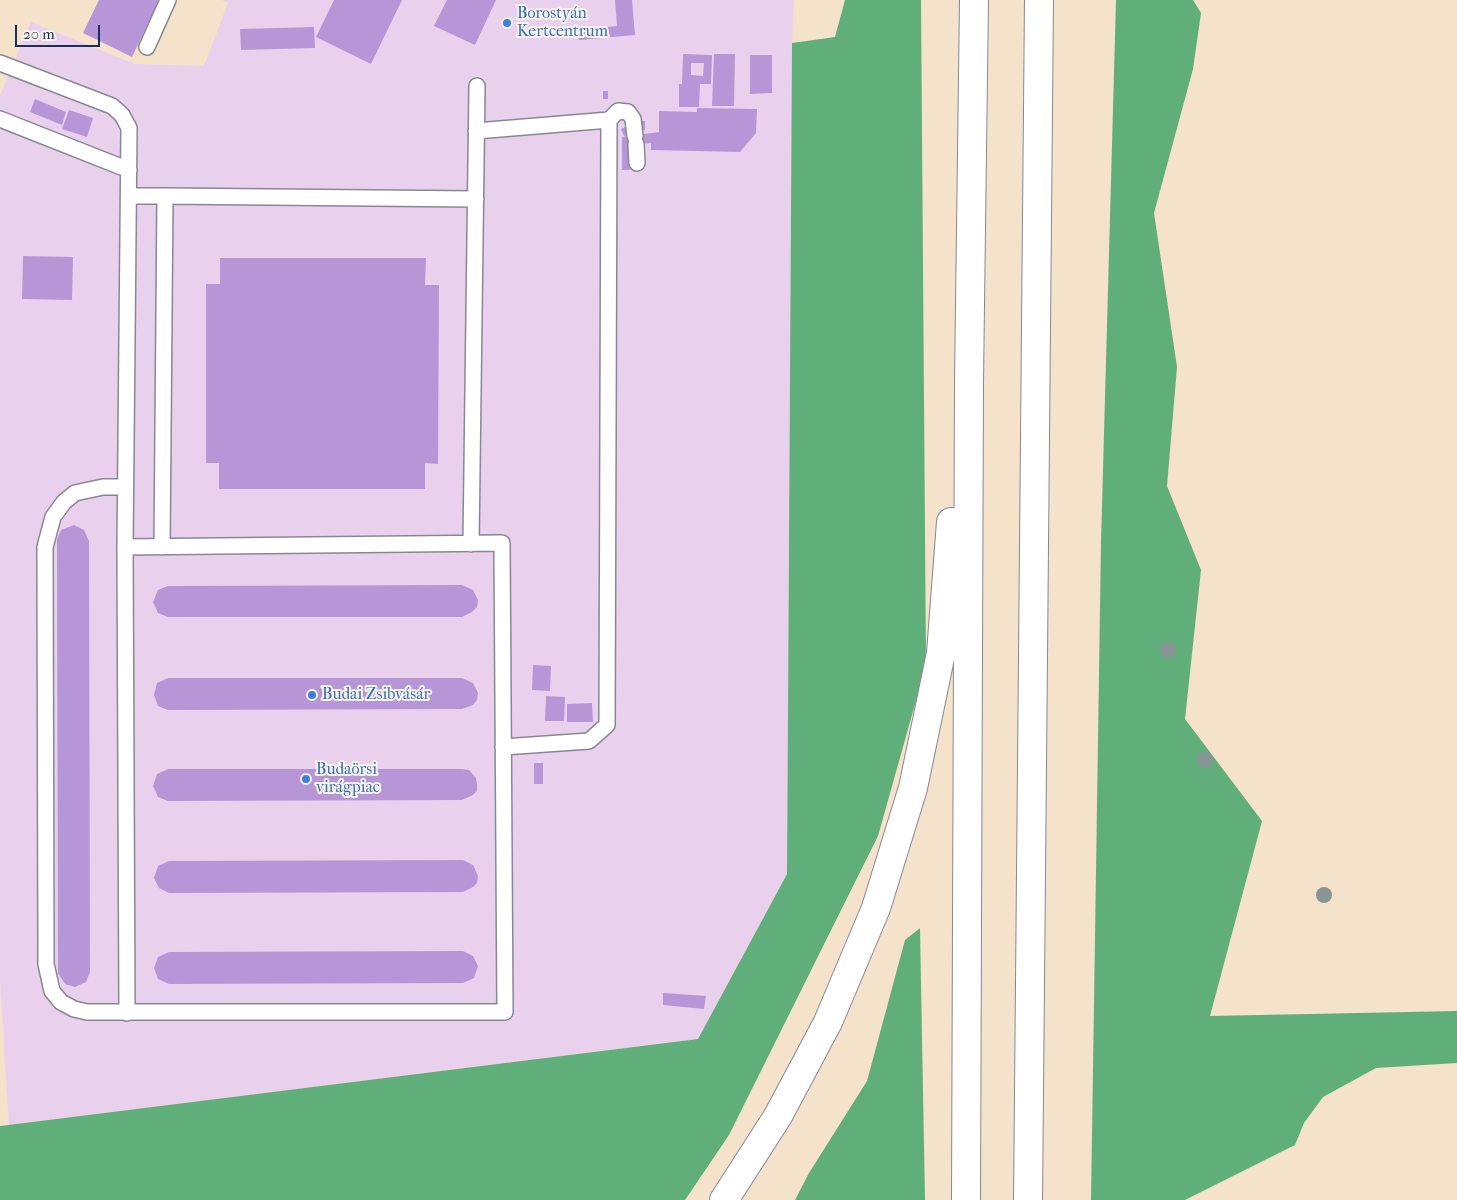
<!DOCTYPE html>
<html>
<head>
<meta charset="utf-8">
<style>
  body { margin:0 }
  #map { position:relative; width:1457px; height:1200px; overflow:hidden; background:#f4e2ca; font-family:"IM FELL French Canon",serif }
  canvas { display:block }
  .scale { position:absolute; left:15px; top:25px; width:85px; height:22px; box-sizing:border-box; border:2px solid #1b2f5e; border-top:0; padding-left:6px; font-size:15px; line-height:18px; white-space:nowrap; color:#1b2f5e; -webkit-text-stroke:4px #f7f3e8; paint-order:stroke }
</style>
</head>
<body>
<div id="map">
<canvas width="1457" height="1200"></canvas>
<div class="scale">20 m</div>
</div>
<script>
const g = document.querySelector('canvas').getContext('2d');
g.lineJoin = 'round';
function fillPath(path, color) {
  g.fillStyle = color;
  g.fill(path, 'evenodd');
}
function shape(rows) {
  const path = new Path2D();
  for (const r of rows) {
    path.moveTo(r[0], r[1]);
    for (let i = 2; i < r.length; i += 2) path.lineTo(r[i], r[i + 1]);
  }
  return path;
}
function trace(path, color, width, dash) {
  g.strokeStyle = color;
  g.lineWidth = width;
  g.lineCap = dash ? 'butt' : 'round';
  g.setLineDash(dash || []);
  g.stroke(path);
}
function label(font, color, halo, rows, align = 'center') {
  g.font = font + ' "IM FELL French Canon",serif';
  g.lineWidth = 4;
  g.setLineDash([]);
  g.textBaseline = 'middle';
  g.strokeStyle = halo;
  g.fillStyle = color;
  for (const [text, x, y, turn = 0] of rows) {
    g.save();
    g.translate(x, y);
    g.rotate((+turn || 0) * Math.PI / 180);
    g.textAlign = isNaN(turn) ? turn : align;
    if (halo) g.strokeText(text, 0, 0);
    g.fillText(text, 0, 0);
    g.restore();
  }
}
fillPath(shape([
  [222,0,794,0,792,43,787,874,698,1039,9,1125,0,981,0,95,31,22,135,64,204,66,228,3]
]), '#e9d1ed');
fillPath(shape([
  [845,0,921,0,926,665,878,836,729,1135,685,1200,0,1200,0,1126,698,1039,787,874,792,43,835,37],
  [1116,0,1193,0,1201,13,1193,69,1154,213,1177,367,1167,486,1201,570,1185,719,1262,821,1210,1016,1457,1011,1457,1063,1376,1068,1323,1097,1304,1123,1295,1145,1185,1200,1091,1200,1101,542],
  [920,928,925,1200,795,1200,809,1173,867,1081,905,940]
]), '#60af7a');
fillPath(shape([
  [99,0,159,0,132,57,83,33],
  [334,0,402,0,371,64,316,37],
  [447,0,496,0,475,45,434,26],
  [615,0,632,0,635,35,579,40,578,30,617,26],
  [314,27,315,48,241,50,240,29],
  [683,54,712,55,711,84,700,84,699,107,679,107,679,84,682,84],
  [691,63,704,63,703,76,691,75],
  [714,54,735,54,734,106,712,106],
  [750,55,772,55,772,93,750,94],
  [603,91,608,91,608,99,603,99],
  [35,99,66,112,62,125,30,112],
  [697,108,757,109,756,133,740,152,651,150,651,143,630,145,630,170,622,170,622,137,659,132,659,111,697,112],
  [69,110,93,118,87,137,62,129],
  [635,121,645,121,645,130,635,130],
  [629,125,633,132,624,136,621,129],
  [23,256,73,257,72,300,22,299],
  [220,258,426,258,425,285,439,285,438,464,425,463,425,489,219,489,219,463,206,463,206,284,220,284],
  [74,525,84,530,89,541,90,972,86,982,75,987,65,984,58,973,57,540,61,530],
  [462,585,473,590,478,600,477,607,472,612,462,617,168,617,158,613,153,602,158,590,168,586],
  [533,665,551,666,550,691,532,690],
  [168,678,462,678,473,683,478,693,477,700,473,705,462,709,168,710,158,706,154,695,157,683],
  [546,696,565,697,564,721,545,721],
  [592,703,593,722,567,722,567,704],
  [534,763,543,763,543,784,534,784],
  [168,769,462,769,469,770,476,778,477,784,477,791,473,795,462,800,168,801,158,797,153,786,157,774],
  [463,860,473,865,478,876,477,883,473,887,463,892,169,893,159,888,154,878,158,866,169,861],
  [463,951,473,956,478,966,474,978,463,983,169,984,158,979,154,968,158,957,169,952],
  [663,993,706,996,704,1009,663,1005]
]), '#b796d8');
const lane = shape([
  [147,47,168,0],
  [0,63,112,106,122,115,129,128,125,547,127,1013],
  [0,119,129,170],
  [609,120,618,111,628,112,633,119,635,136],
  [476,131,609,120,607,725,589,741,503,747],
  [636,144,637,163],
  [129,196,165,196,162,547],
  [165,196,476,199],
  [471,544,477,86],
  [125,547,502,543,505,1012,87,1012,74,1009,61,1002,52,991,46,964,45,547,53,517,64,502,75,493,103,487,125,487]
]);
const primary = shape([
  [724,1200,778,1116,828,1022,876,908,913,788,941,653,951,522],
  [966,1200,969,381,974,0],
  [1028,1200,1039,0]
]);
trace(lane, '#888894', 18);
trace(primary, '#888894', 30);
trace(lane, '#fff', 15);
trace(primary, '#fff', 28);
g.fillStyle = '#899595';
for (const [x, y] of [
  [1168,650],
  [1205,760],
  [1324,895]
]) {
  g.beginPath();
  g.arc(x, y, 8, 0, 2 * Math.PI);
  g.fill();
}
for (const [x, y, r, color] of [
  [507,23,5,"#3f7fe0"],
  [312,695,5,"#3f7fe0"],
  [306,779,5,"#3f7fe0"]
]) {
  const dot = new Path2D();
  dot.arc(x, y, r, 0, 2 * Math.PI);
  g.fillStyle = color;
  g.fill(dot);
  trace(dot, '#f7f3e8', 2);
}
label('16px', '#366cbe', '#f7f3e8', [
  ["Borostyán",517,14],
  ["Kertcentrum",517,32],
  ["Budai Zsibvásár",322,695],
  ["Budaörsi",316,770],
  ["virágpiac",316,788]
], 'left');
</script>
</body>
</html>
